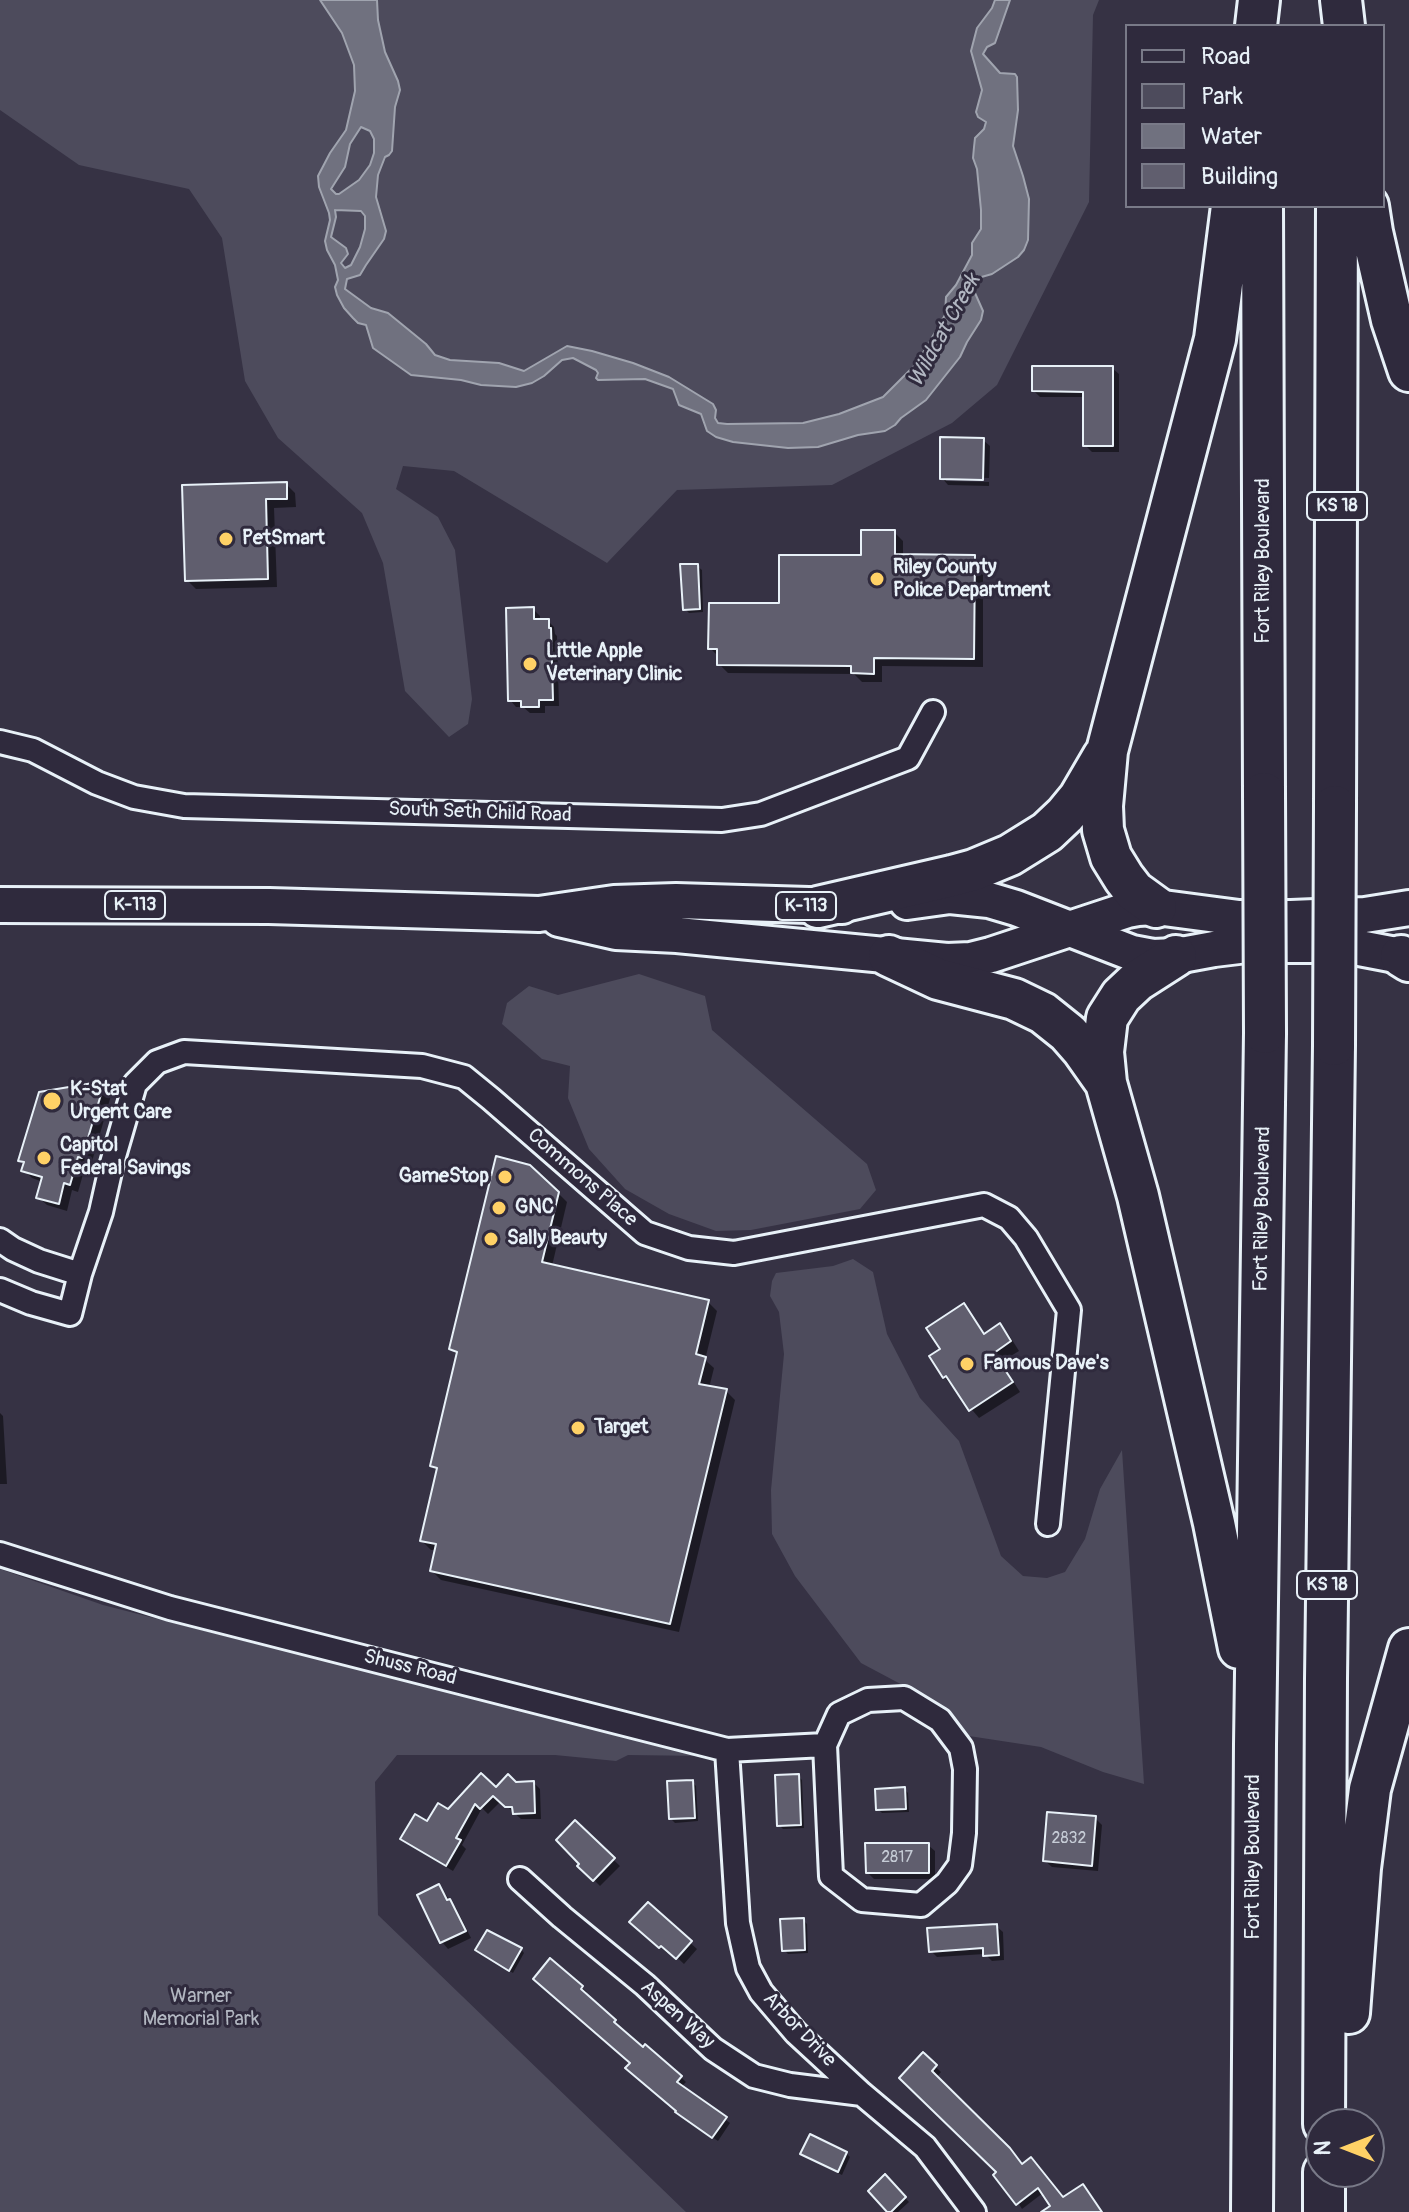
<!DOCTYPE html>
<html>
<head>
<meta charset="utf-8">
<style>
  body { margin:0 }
  #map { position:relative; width:1409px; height:2212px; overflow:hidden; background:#363244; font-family:Pangolin,sans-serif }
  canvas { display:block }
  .legend { position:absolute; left:1125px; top:24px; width:260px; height:184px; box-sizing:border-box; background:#2f2a3d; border:2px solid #797a88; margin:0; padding:10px 14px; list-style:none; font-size:24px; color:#e8f1f8 }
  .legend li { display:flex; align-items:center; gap:16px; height:40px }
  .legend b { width:40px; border:2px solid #797a88 }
  .north { position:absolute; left:1305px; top:2108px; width:80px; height:80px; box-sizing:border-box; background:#2f2a3d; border:2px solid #797a88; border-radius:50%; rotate:270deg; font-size:22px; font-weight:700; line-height:32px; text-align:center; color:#e8f1f8 }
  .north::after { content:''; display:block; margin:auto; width:28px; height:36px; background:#ffd166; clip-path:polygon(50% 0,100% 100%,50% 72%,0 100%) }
</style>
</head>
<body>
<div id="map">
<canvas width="1409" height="2212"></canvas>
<ul class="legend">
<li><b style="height:10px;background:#2f2a3d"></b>Road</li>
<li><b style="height:22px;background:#4d4b5c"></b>Park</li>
<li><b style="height:22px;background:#70717f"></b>Water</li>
<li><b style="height:22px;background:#605e6e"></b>Building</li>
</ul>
<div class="north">N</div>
</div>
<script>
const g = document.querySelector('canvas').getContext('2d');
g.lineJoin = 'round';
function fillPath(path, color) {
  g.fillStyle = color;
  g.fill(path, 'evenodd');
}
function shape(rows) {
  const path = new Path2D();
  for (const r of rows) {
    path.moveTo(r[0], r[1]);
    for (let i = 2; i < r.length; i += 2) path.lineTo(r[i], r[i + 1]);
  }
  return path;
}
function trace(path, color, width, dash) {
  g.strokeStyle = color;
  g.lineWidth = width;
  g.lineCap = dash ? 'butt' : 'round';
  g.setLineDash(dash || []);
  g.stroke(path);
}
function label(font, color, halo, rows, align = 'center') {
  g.font = font + ' Pangolin,sans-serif';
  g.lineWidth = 6;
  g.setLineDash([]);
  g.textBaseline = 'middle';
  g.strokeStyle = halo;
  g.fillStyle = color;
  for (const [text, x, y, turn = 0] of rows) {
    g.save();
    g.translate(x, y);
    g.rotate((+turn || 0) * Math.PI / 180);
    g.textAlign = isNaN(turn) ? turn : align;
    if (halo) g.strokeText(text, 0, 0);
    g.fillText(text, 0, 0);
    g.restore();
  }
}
fillPath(shape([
  [0,0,1099,0,1093,15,1089,202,997,385,952,423,832,485,677,490,607,563,454,471,403,466,396,489,438,517,455,550,472,699,468,724,449,737,405,691,383,563,362,513,278,438,245,381,222,238,189,189,79,165,0,110],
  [639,974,705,996,712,1030,867,1164,876,1190,860,1209,751,1230,716,1231,669,1214,625,1189,589,1149,568,1098,570,1066,542,1059,502,1024,507,1003,529,986,558,995],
  [853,1259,873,1272,887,1334,920,1398,959,1441,1001,1556,1023,1576,1047,1578,1065,1572,1085,1539,1100,1489,1122,1450,1144,1784,1103,1772,1041,1747,969,1736,925,1697,861,1663,795,1576,772,1534,771,1490,784,1354,779,1312,770,1296,772,1281,776,1273,833,1266],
  [0,1569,103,1605,271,1648,383,1668,705,1756,628,1755,616,1761,555,1755,397,1755,375,1782,378,1915,686,2212,0,2212]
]), '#4d4b5c');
const water = shape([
  [320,0,377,0,378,20,385,52,398,81,400,90,395,107,392,151,389,155,385,157,378,175,376,197,386,231,384,239,366,265,360,275,347,279,345,289,371,308,388,313,426,344,435,355,450,360,499,363,524,371,567,346,592,351,633,363,669,377,713,404,716,410,715,418,718,423,727,424,803,423,839,414,883,397,914,366,926,348,945,315,946,297,956,285,972,255,972,243,981,229,981,210,977,169,973,158,974,147,975,138,984,129,986,122,978,117,976,112,982,90,971,51,977,28,992,8,995,0,1010,0,995,43,987,47,983,54,1000,73,1015,74,1017,77,1018,110,1013,146,1023,176,1029,199,1028,240,1024,250,1018,257,992,274,978,278,974,284,975,293,983,311,981,320,967,342,960,357,926,400,901,418,895,425,885,431,858,435,818,447,788,448,733,442,716,437,707,431,701,414,679,405,673,389,645,379,598,380,596,378,598,373,596,370,573,358,562,360,544,376,532,383,516,387,481,385,461,380,411,375,373,348,366,325,358,323,353,318,344,308,337,295,335,287,338,280,335,265,327,250,325,241,330,220,329,213,319,187,318,176,330,153,346,130,355,91,354,65,342,33,320,0],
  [361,127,370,131,374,139,374,153,370,165,359,180,339,194,336,194,331,189,345,167,350,144,361,127],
  [335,210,361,211,365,216,365,229,360,247,351,265,345,268,341,263,348,254,346,248,331,237,336,217,335,210]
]);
fillPath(water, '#70717f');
trace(water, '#a0a4af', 2);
fillPath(shape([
  [1112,368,1119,374,1119,452,1092,452,1085,445,1085,397,1040,397,1034,391],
  [983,440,990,446,989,478,946,477,946,481,989,482,989,486,948,485,942,478],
  [286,484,295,493,296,507,274,508,277,587,196,589,187,580,184,486],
  [894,532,903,541,903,556,974,557,983,566,983,667,882,666,882,682,862,682,854,674,728,673,719,664,719,657,710,648,863,557],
  [697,566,702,570,703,612,689,613,685,609],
  [533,609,540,616,540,621,548,621,554,627,555,634,557,636,559,706,545,706,545,713,530,713,523,707,516,707,510,700],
  [104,1084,112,1092,91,1165,86,1164,78,1192,72,1190,67,1211,47,1205,38,1197,43,1182,32,1178,24,1170,25,1165,21,1160,40,1094],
  [558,1193,567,1202,552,1266,708,1302,717,1311,705,1360,714,1368,709,1388,726,1391,735,1400,679,1632,441,1580,432,1571,437,1550,431,1550,422,1541,438,1472,432,1466,458,1356,451,1349],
  [963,1306,972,1315,986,1335,1000,1326,1009,1335,1019,1351,1001,1362,1020,1392,979,1418,944,1377,931,1357,942,1349],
  [0,1413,3,1416,7,1484,0,1484],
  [798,1776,802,1780,804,1828,783,1829,779,1825],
  [692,1782,696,1786,698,1821,675,1823,671,1819],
  [534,1783,540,1789,541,1819,521,1819,501,1801,488,1814,482,1808,462,1845,466,1849,453,1871,409,1845,403,1839,448,1811,496,1790,515,1784],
  [904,1789,908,1793,909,1812,882,1813,878,1809],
  [1095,1818,1102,1825,1098,1871,1052,1867,1045,1861],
  [575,1823,620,1866,600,1886,580,1866],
  [928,1845,935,1851,935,1879,874,1879,868,1873],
  [439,1886,456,1908,471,1938,448,1949,442,1942],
  [648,1904,697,1949,684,1964,669,1950,667,1953,638,1928],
  [803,1920,807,1924,808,1953,788,1954,784,1950],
  [996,1926,1003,1932,1004,1960,992,1961,985,1954,937,1957,931,1951],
  [521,1949,524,1953,513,1973,481,1954],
  [551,1961,587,1992,585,1994,619,2026,617,2028,681,2077,686,2082,681,2087,730,2123,718,2141,682,2117,632,2063],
  [923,2055,941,2072,936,2078,1023,2166,1063,2200,1102,2212,1056,2212,1043,2193,1022,2209,999,2172,902,2078],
  [846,2153,850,2157,842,2175,807,2158,803,2154],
  [885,2177,909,2202,898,2212,890,2212]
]), '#0007');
const building = shape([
  [1032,366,1113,366,1113,446,1083,446,1083,392,1032,391,1032,366],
  [940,437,984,438,983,480,940,479,940,437],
  [287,482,287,499,266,499,268,579,185,581,182,485,287,482],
  [861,530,895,530,895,554,975,555,974,659,874,658,874,674,851,673,851,666,717,665,717,649,708,649,709,603,779,603,779,555,861,555,861,530],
  [680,564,698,564,700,609,683,610,680,564],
  [534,607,534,619,549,619,549,628,551,628,553,700,539,700,539,707,521,707,521,701,508,701,506,608,534,607],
  [105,1081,82,1158,78,1157,70,1185,64,1183,59,1204,36,1198,42,1177,21,1171,24,1162,18,1161,39,1092,105,1081],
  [496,1156,530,1165,559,1192,542,1262,709,1300,696,1354,706,1357,699,1384,727,1389,670,1624,430,1571,436,1544,420,1541,437,1468,430,1466,457,1352,449,1349,496,1156],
  [964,1303,984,1334,1000,1323,1011,1341,994,1353,1013,1382,969,1411,946,1376,943,1378,929,1356,940,1349,926,1328,964,1303],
  [481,1773,496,1787,508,1774,516,1782,534,1781,535,1813,513,1814,512,1807,505,1807,493,1796,480,1809,475,1804,456,1838,461,1840,446,1866,400,1839,415,1814,427,1821,438,1803,448,1809,481,1773],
  [799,1774,801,1825,777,1826,775,1775,799,1774],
  [693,1780,695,1818,669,1819,667,1781,693,1780],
  [905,1787,906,1809,876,1810,875,1789,905,1787],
  [1047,1812,1096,1816,1092,1866,1043,1861,1047,1812],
  [575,1820,615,1858,593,1881,577,1866,579,1864,556,1840,575,1820],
  [865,1843,929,1843,929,1873,866,1873,865,1843],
  [439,1884,447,1900,450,1899,466,1931,440,1943,417,1895,439,1884],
  [648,1902,692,1941,676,1959,661,1946,659,1948,629,1922,648,1902],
  [804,1918,805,1950,782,1951,780,1919,804,1918],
  [997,1924,999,1955,983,1956,983,1948,929,1952,927,1928,997,1924],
  [487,1930,522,1948,509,1971,475,1950,487,1930],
  [550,1958,583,1986,581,1989,616,2020,614,2022,643,2047,645,2044,682,2076,677,2082,727,2117,712,2138,675,2112,676,2111,625,2068,630,2063,533,1979,550,1958],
  [923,2052,937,2065,932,2071,1010,2148,1022,2164,1031,2157,1063,2197,1083,2184,1102,2212,1041,2212,1050,2206,1038,2188,1016,2205,993,2175,996,2172,899,2078,923,2052],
  [810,2134,847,2152,838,2172,800,2154,810,2134],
  [885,2174,906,2197,891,2212,887,2212,868,2191,885,2174]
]);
fillPath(building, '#605e6e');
trace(building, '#e8f1f8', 2);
const minor = shape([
  [0,742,33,750,97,783,134,797,184,806,722,820,761,814,908,758,933,712],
  [0,1240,13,1249,39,1261,80,1274],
  [0,1290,31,1303,70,1314,80,1274,101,1212,112,1163,135,1084,157,1062,184,1052,422,1066,464,1077,491,1099,645,1233,689,1248,734,1253,984,1205,1009,1218,1026,1238,1069,1310,1048,1524],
  [0,1554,170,1608,727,1750,825,1745],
  [904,1698,940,1720,961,1748,965,1769,964,1833,960,1865,947,1883,921,1905,862,1900,831,1876,825,1745,839,1714,868,1700,904,1698],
  [727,1750,738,1923,748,1968,761,1992,796,2033,862,2094,925,2147,974,2212],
  [520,1879,562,1917,645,1985,713,2049,754,2076,790,2085,862,2094]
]);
const primary = shape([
  [907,902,950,896,989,900,1016,908,1132,953,1153,957,1176,956,1214,949,1247,945,1316,945,1354,947,1401,956],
  [0,905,269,906,539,914,614,903,676,901,842,906],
  [559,919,616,932,677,935,947,961,971,960,991,955,1127,910,1138,908,1156,907,1239,918,1291,918,1365,915,1409,908]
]);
const motorway = shape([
  [1341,0,1344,26],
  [1256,26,1259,0],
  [1262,206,1264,793],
  [1368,206,1372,232,1392,320,1409,371],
  [1335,806,1337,206],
  [818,907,952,876,974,870,1010,855,1047,832,1065,815,1079,798,1103,757],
  [1156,907,1134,891,1124,878,1111,857,1103,830,1102,806,1107,751,1215,339,1232,206],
  [889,956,938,979,1014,999,1043,1013,1068,1033,1082,1049,1106,1083],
  [1176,956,1137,981,1121,996,1107,1018,1103,1052,1106,1083,1138,1196,1214,1523,1239,1648],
  [1401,956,1409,961],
  [1349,2013,1360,1868,1370,1789,1409,1649],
  [1324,2124,1326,1678,1334,1045],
  [1324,2172,1324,2212],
  [1252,2212,1255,1744,1265,1033]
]);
trace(minor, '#e8f1f8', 28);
trace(primary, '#e8f1f8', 40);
trace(motorway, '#e8f1f8', 46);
trace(minor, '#2f2a3d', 22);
trace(primary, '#2f2a3d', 34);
trace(motorway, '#2f2a3d', 40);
const motorwayBridge = shape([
  [1264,793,1265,1033],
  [1334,1045,1335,806]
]);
trace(motorwayBridge, '#e8f1f8', 46, []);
trace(motorwayBridge, '#2f2a3d', 40);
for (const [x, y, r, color] of [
  [226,539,8,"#ffd166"],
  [877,579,8,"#ffd166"],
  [530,664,8,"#ffd166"],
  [52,1101,10,"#ffd166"],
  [44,1158,8,"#ffd166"],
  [505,1177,8,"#ffd166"],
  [499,1208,8,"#ffd166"],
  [491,1239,8,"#ffd166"],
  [967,1364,8,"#ffd166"],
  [578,1428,8,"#ffd166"]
]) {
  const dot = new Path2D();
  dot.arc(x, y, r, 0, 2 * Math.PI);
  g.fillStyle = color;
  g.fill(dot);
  trace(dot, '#2f2a3d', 3);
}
label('16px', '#c6ccd6', null, [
  ["2832",1069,1839],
  ["2817",897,1858]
]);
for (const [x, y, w] of [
  [1337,506,60],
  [135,905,60],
  [806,906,60],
  [1327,1585,60]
]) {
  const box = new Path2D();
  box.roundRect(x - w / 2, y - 14, w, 28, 6);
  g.fillStyle = '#2f2a3d';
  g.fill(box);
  trace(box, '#e8f1f8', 2);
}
label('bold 18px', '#e8f1f8', null, [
  ["KS 18",1337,506],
  ["K-113",135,905],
  ["K-113",806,906],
  ["KS 18",1327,1585]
]);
label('bold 20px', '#e8f1f8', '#2f2a3d', [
  ["PetSmart",242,539],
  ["Riley County",893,568],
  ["Police Department",893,591],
  ["Little Apple",546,652],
  ["Veterinary Clinic",546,675],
  ["K-Stat",70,1090],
  ["Urgent Care",70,1113],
  ["Capitol",60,1146],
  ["Federal Savings",60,1169],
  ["GameStop",489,1177,"right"],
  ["GNC",515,1208],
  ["Sally Beauty",507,1239],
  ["Famous Dave's",983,1364],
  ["Target",594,1428]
], 'left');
label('20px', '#e8f1f8', '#2f2a3d', [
  ["Fort Riley Boulevard",1264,561,-90],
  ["South Seth Child Road",480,813,2],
  ["Commons Place",582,1178,41],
  ["Fort Riley Boulevard",1263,1209,-89],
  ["Shuss Road",410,1668,14],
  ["Fort Riley Boulevard",1254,1857,-90],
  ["Aspen Way",677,2015,42],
  ["Arbor Drive",799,2030,46]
]);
label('20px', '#b2b7c1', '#2f2a3d', [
  ["Warner",201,1997],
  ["Memorial Park",201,2020]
]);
label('italic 22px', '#b2b7c2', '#2f2a3d', [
  ["Wildcat Creek",945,331,-61]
]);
</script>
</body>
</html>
